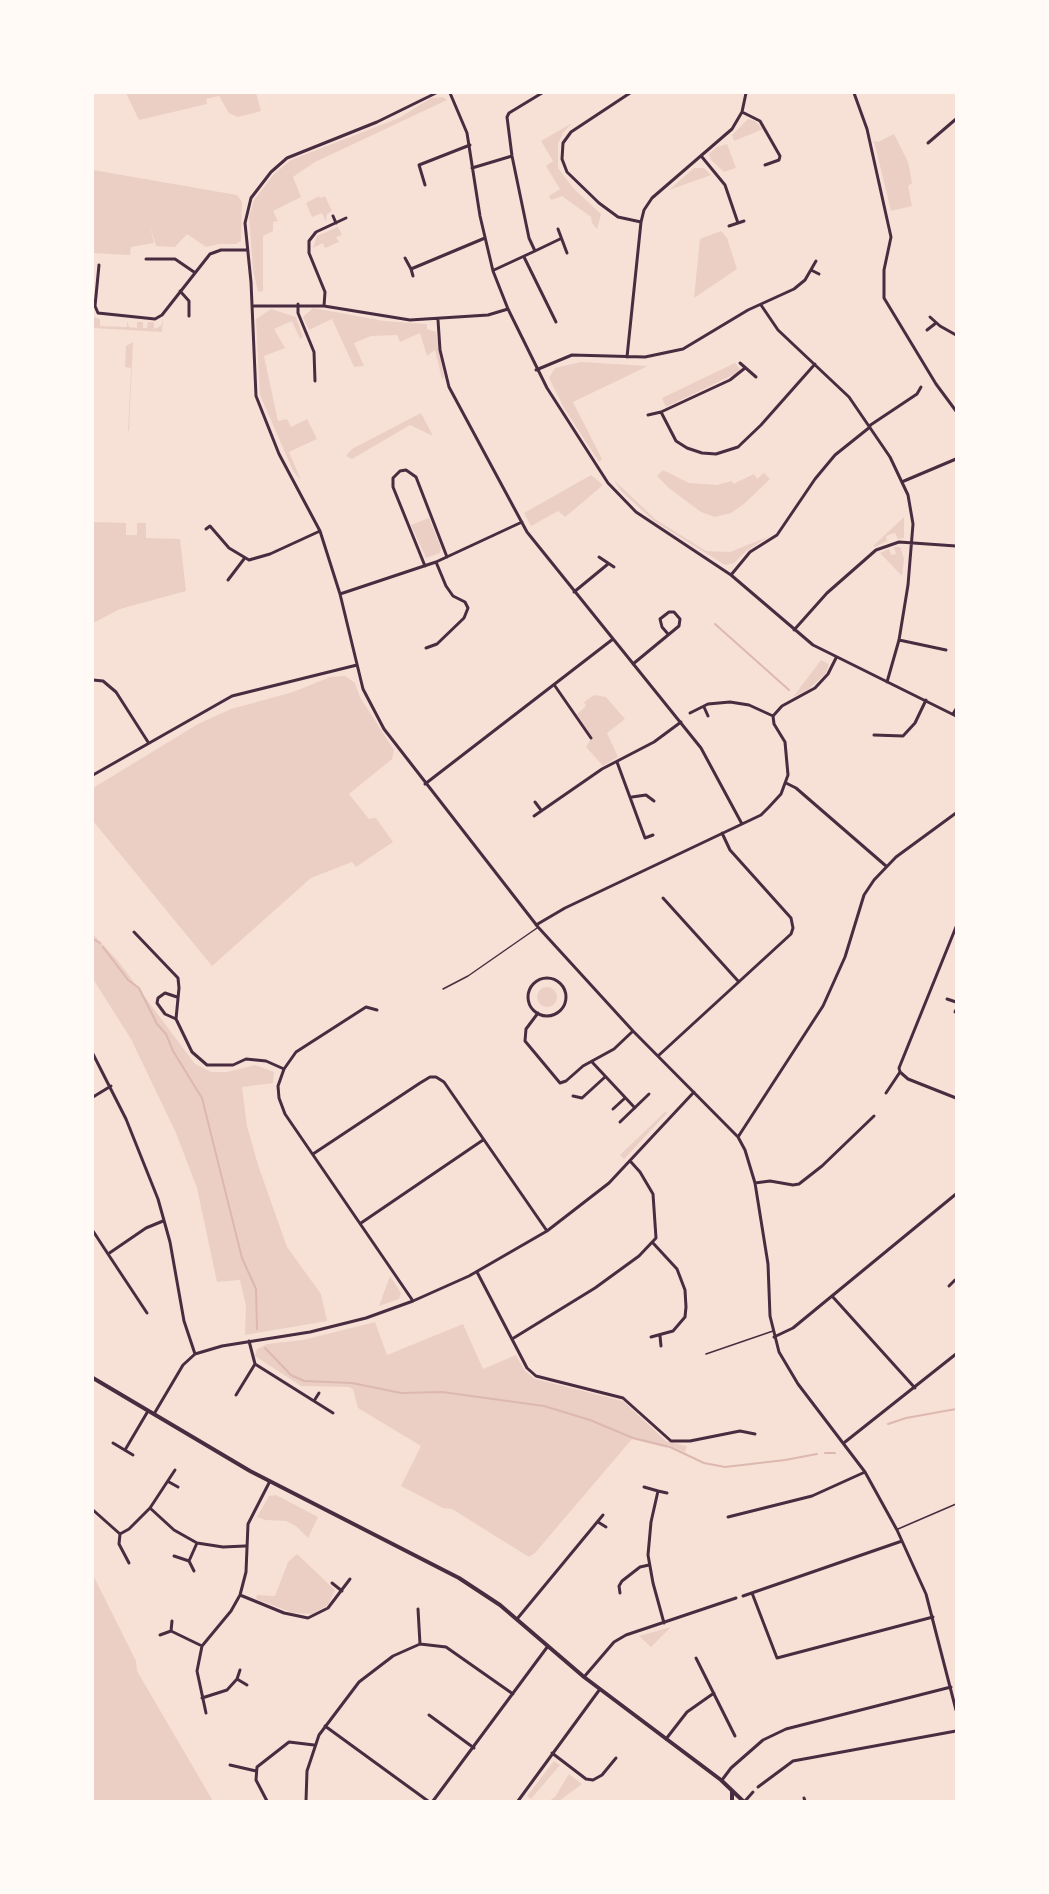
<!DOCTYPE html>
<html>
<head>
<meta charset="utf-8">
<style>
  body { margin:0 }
  #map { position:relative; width:1049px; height:1894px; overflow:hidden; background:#f7e1d7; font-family:"Sofia Sans Condensed",sans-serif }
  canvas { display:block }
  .frame { position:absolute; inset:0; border:94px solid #fffaf5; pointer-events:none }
</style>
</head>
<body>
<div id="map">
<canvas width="1049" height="1894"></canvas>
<div class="frame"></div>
</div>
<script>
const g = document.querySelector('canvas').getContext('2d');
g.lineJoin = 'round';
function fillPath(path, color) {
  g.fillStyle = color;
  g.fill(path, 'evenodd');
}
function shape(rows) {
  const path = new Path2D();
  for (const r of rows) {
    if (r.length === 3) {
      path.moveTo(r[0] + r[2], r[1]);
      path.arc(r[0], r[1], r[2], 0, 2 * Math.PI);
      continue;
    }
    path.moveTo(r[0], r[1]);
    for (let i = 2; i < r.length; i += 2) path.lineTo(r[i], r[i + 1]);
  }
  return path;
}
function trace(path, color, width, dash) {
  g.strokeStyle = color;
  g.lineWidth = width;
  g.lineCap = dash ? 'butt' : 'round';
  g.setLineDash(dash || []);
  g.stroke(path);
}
fillPath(shape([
  [126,93,256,93,261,111,238,117,229,113,219,96,206,99,207,104,139,120],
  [431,98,443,97,447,100,315,162,293,177,301,197,273,211,278,221,273,222,273,231,263,236,263,291,258,292,253,270,249,217,254,200,274,174,291,160,399,118],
  [748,119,755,121,763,129,734,141,732,135],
  [572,123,563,133,558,144,558,168,574,189,601,214,597,229,592,223,591,217,562,196,551,200,549,196,560,189,546,166,553,161,541,141],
  [894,134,908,162,912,183,908,186,912,206,891,211,874,141,878,142],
  [727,144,736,168,724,172,711,160,709,154,717,147],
  [694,168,704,168,711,175,669,190],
  [93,170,237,195,242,202,241,241,236,244,219,244,206,247,187,234,175,247,156,246,150,226,154,243,131,247,130,255,93,253],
  [319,196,320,198,325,196,332,211,327,214,326,222,322,213,312,217,306,203],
  [338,227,342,235,336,237,339,242,325,248,323,243,313,248,317,236],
  [721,231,727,238,737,269,694,298,700,239],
  [313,308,384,321,427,324,427,329,436,332,444,378,442,379,435,350,427,356,420,333,400,342,397,335,371,336,354,343,364,366,354,367,332,319,309,330,303,317],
  [271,309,296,317,303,337,300,339,292,321,274,329,285,348,264,356,278,421,287,419,291,427,307,419,317,439,289,452,301,480,293,471,260,395,256,319],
  [93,317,100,319,100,326,127,327,127,321,129,327,137,328,137,322,143,322,143,328,147,328,148,322,154,322,154,329,161,326,163,318,162,332,93,328],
  [133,342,129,431,128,431,131,368,125,367,126,346],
  [581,362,648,366,573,402,602,459,599,462,564,408,549,378,555,368],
  [735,363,740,369,739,372,666,407,662,398],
  [421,413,433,436,410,425,352,459,346,456,352,449],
  [663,470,689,483,717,485,732,481,733,484,754,474,757,479,764,473,770,479,744,504,731,513,715,517,701,512,670,489,657,476],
  [591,475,603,485,576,508,565,517,558,511,531,526,524,513],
  [614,480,655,519,706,551,730,552,770,536,746,551,734,563,725,565,654,521,621,491],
  [904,517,904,538,898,539,895,533,886,536,887,541,875,547,873,546],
  [429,518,441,548,440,553,426,558,411,525],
  [93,522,126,523,126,535,137,535,137,523,146,523,146,538,180,539,186,591,120,609,93,623],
  [894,547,900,547,904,559,902,576,880,553,889,549,891,555,896,554],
  [821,660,829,664,826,673,809,689,793,697],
  [345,676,355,683,360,697,394,750,392,759,349,794,369,819,376,818,393,842,356,867,352,862,311,878,212,966,93,821,93,788,198,724,231,709,293,692,330,677],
  [594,695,606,697,625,719,607,733,618,757,603,766,586,747,592,737,577,714,586,706,584,702],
  [93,934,118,961,195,1064,211,1072,227,1072,255,1065,274,1072,273,1083,242,1087,247,1126,258,1165,287,1247,321,1294,327,1321,245,1335,246,1306,240,1280,217,1282,197,1188,176,1133,131,1039,93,979],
  [547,997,10],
  [666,1111,667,1113,624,1159,620,1155],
  [390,1276,401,1293,399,1299,379,1306],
  [375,1322,387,1355,463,1324,483,1369,516,1355,525,1371,535,1379,623,1401,666,1441,687,1446,685,1452,668,1445,667,1448,632,1439,535,1553,529,1557,452,1509,443,1508,401,1486,421,1446,358,1408,353,1389,349,1387,301,1386,255,1356,257,1349,267,1344,303,1340],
  [276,1495,318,1517,308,1538,296,1526,286,1521,265,1520,257,1517,269,1496],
  [297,1554,335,1590,328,1605,313,1614,293,1613,256,1599,257,1595,275,1596,288,1562],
  [93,1575,136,1661,137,1671,213,1801,93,1801],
  [671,1627,651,1647,639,1636],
  [554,1761,560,1765,531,1799,527,1796],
  [569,1774,582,1784,559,1801,549,1801,555,1797]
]), '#ebcfc5');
trace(shape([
  [715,624,789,690],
  [93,939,100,943],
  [103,947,128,980,139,988,157,1024,166,1034,173,1051,202,1098,242,1258,256,1289,257,1329],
  [265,1348,291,1375,304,1381,352,1383,401,1393,442,1392,544,1406,590,1420,633,1438,670,1447,704,1463,725,1467,785,1460,817,1454],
  [888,1424,906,1418,956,1409],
  [825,1453,835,1453]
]), '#dcb8b0', 2);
trace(shape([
  [443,989,468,976,537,928],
  [706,1354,773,1331],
  [898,1529,956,1504]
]), '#4a2c40', 1.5);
trace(shape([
  [436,93,377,122,287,158,271,172,251,198,245,223,251,282,256,396,279,454,320,531,340,594,363,689,384,729,538,927,633,1031,738,1137,745,1150,755,1183,768,1264,770,1316,779,1352,798,1384,865,1472,897,1530,926,1594,956,1710],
  [450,93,467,133,480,216,493,271,508,309,547,388,608,483,636,512,731,575,813,645,956,716],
  [630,93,571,132,563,143,562,159,567,172,599,203,618,217,641,222,644,210,652,198,732,129,742,112,746,93],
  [854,93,867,129,891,237,884,270,884,298,936,384,956,411],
  [742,112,760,121,780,156,779,160,765,165],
  [928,143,956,119],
  [702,157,725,185,738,223],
  [472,168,512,156],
  [425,185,419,165,470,145],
  [333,216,336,223],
  [729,226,744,221],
  [558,229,567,253],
  [535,251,560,239],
  [524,257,556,322],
  [405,258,411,269,485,238],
  [146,259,175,259,194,272],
  [99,265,95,306,98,313,155,319,162,315,210,254,221,250,247,250],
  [411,269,413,276],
  [494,270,535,251,529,238,512,156,507,117,509,113,542,93],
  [811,270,819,274],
  [180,291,189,301,189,316],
  [298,304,298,313,314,352,315,381],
  [761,305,778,330,849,397,890,457,908,495,913,524,908,585,899,640,887,682],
  [252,306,324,306,410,320,488,315,508,309],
  [324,306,325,292,309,253,309,241,316,232,346,218],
  [930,317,940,326,956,335],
  [438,320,440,350,449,387,527,532,701,748,742,824],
  [927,330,936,323],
  [627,357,641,222],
  [740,363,756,377],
  [745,368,730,380,661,412,676,441,687,448,702,453,716,454,738,447,761,425,815,364],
  [536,370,572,355,645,357,683,349,748,310,794,289,805,280,816,261],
  [648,415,661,412],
  [869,426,917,394,921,387],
  [904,481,956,459],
  [206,529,210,526,229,548,249,560,270,554,320,531],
  [599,557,614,567],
  [425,566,393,487,393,478,400,471,406,470,416,477,447,557],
  [731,575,750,552,777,535,815,479,835,455,870,427],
  [228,580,244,559],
  [574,592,608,564],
  [340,594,436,562,522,522],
  [794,630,827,593,876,550,899,542,956,546],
  [899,640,946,650],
  [426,648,437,644,464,618,468,608,465,602,453,596,446,586,436,562],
  [633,664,679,626,680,619,674,612,669,612,660,619,662,627,668,634],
  [93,680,103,681,116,692,148,742],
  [555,686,591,738],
  [704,707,708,716],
  [690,713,708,704,730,702,749,705,773,716],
  [953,714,956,709],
  [773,716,782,706,815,688,828,674,836,658],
  [874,735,903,736,915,723,926,700],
  [617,762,645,838,653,835],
  [93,775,232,696,357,665],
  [786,783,796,788,886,866],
  [425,784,613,639],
  [632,797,646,795,654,801],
  [535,802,541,810],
  [534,816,602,769,654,742,681,722],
  [663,898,739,982],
  [536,925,565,908,761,815,769,807,781,794,788,775,785,742,774,724,773,716],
  [956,927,899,1068,900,1072,908,1079,956,1098],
  [134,932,178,978,179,988,176,1019,192,1052,207,1065,233,1065,246,1059,266,1061,284,1069],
  [547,997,19],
  [947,999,956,1002],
  [377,1010,366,1007,296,1052,284,1069,278,1086,279,1098,285,1114,413,1301],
  [955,1012,956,1010],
  [538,1013,526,1029,525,1041,560,1083,566,1081,583,1066,614,1049,633,1031],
  [176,1019,165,1014,157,1003,158,998,165,993,177,997],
  [93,1054,126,1119,158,1199,170,1242,184,1321,195,1354],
  [658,1056,791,934,793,928,791,918,730,850,722,833],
  [592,1062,635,1108],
  [886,1093,900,1072],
  [573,1096,582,1098,605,1077],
  [93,1097,111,1086],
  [613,1109,625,1098],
  [620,1122,649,1094],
  [738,1137,823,1006,845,957,864,895,874,880,896,857,956,813],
  [313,1154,420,1083,430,1077,436,1077,444,1082,547,1231],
  [755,1183,770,1181,793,1185,799,1184,822,1166,874,1116],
  [361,1223,483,1140],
  [93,1231,108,1254,146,1228,163,1221],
  [108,1254,147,1313],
  [477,1272,527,1368,536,1376,623,1398,671,1441,690,1441,740,1431,755,1434],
  [949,1286,955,1280],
  [832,1296,915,1388],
  [660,1336,661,1346],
  [651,1337,673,1331,685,1317,686,1307,685,1290,677,1269,653,1243],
  [774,1337,793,1328,956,1194],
  [512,1339,595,1288,639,1256,656,1238,653,1194,640,1172,631,1162],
  [249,1341,255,1364,333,1413],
  [236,1395,255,1364],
  [314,1401,319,1393],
  [154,1414,183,1365,195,1354,222,1346,310,1332,366,1318,413,1301,469,1276,547,1231,609,1183,694,1092],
  [845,1442,956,1354],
  [113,1443,133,1455],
  [125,1450,148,1411],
  [169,1482,178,1487],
  [644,1487,658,1491,651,1522,648,1555,653,1583,664,1623],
  [658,1491,667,1493],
  [150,1508,174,1530,197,1543,223,1547,245,1546],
  [93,1510,120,1534,129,1529,150,1508,175,1470],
  [728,1517,812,1496,865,1472],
  [598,1522,606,1527],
  [120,1534,119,1544,129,1563],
  [174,1556,189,1561,197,1543],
  [189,1561,194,1571],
  [332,1583,342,1591],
  [620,1593,619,1586,622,1581,640,1567,649,1565],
  [752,1593,777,1658,933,1617],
  [240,1595,284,1613,308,1618,328,1608,350,1579],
  [743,1596,902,1541],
  [517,1619,603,1515],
  [171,1631,172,1621],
  [160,1635,171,1631,202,1646,197,1671,206,1713],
  [420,1644,446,1647,513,1694],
  [202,1646,231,1611,240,1595,246,1572,248,1524,270,1481],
  [696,1658,735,1736],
  [584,1677,614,1642,626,1635,736,1598],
  [237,1679,247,1685],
  [202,1698,227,1690,237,1679,240,1670],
  [429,1715,474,1748],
  [325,1726,428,1801],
  [666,1739,687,1712,714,1693],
  [552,1753,586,1779,593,1780,602,1775,616,1758],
  [230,1765,256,1771],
  [722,1780,731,1768,763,1740,786,1729,951,1687],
  [758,1787,793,1761,956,1731],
  [804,1798,805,1801],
  [267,1801,256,1780,257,1767,289,1742,314,1745],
  [306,1801,307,1771,319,1735,359,1682,393,1656,420,1644,418,1609],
  [433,1801,548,1646],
  [518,1801,600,1689],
  [745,1801,753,1792]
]), '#4a2c40', 3);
trace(shape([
  [93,1378,250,1471,459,1578,500,1605,584,1677,721,1780,743,1801],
  [732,1791,732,1801]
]), '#4a2c40', 4);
</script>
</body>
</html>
